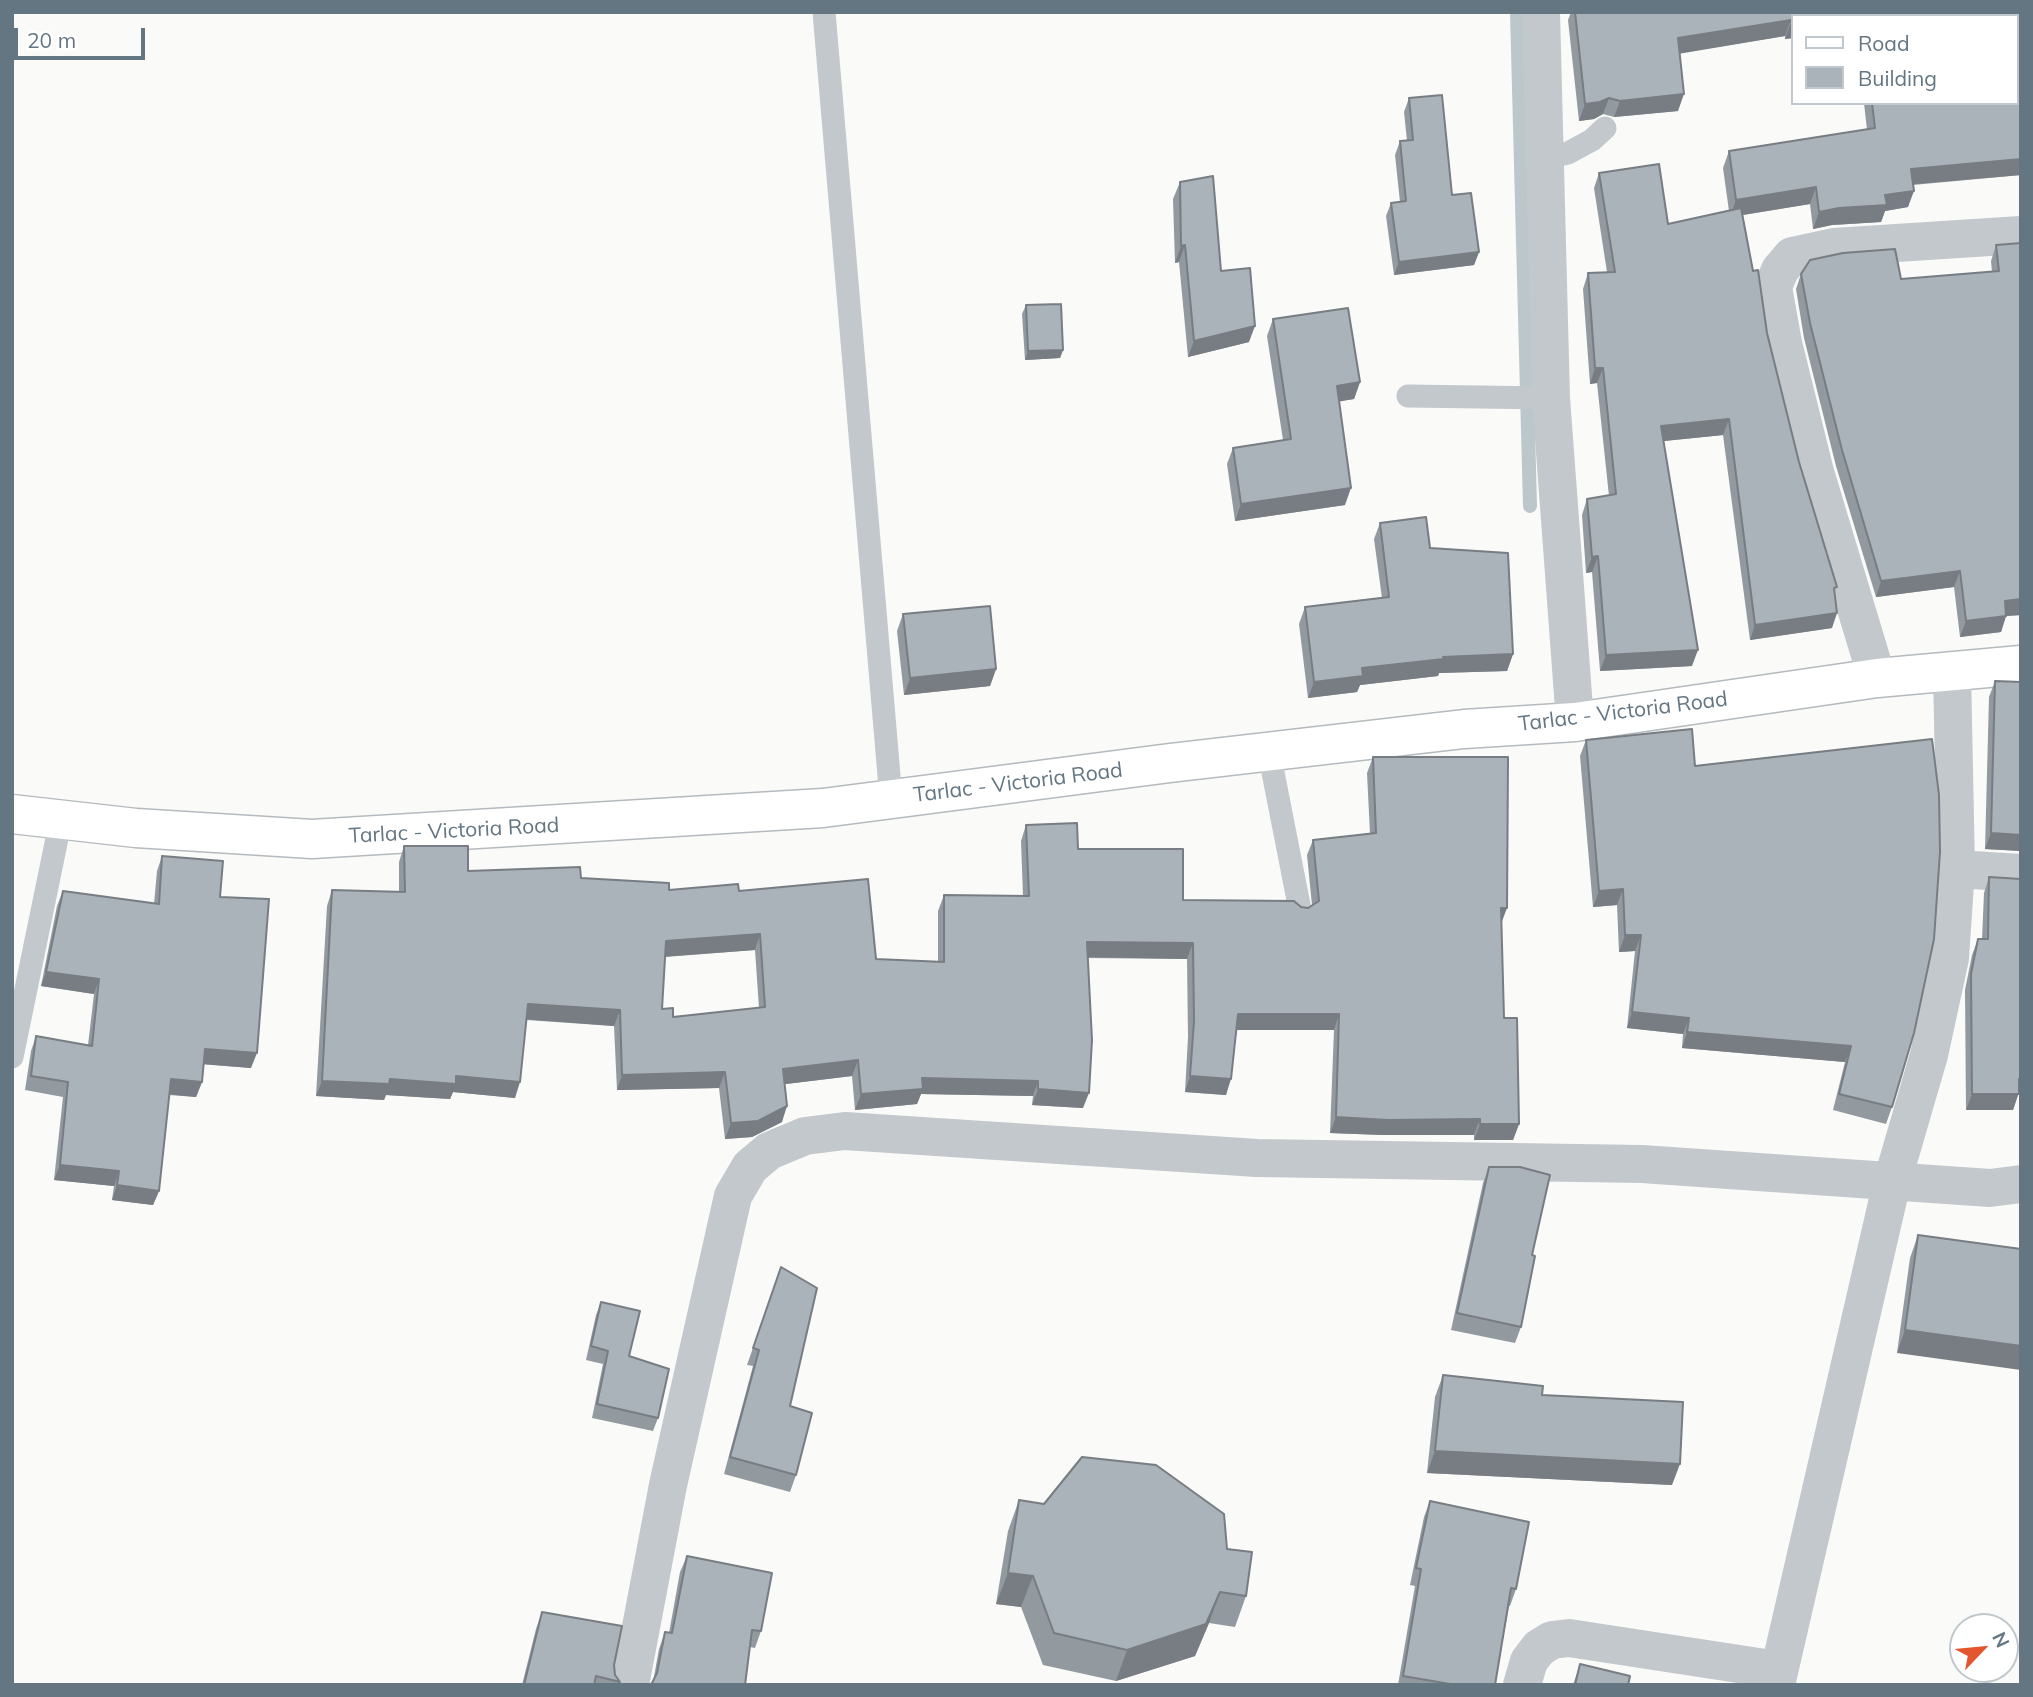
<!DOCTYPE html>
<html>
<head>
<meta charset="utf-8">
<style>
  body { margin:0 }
  #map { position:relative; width:2033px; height:1697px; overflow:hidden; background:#fafaf8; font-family:Mulish,sans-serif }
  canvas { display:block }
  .frame { position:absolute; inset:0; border:14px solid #657683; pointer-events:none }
  .legend { position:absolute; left:1791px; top:14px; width:228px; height:91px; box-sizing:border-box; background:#fff; border:2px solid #c1c8cd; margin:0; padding:9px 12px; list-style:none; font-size:21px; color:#657683 }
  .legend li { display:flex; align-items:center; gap:14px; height:35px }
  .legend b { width:35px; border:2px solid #c1c8cd }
  .north { position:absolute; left:1949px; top:1613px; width:70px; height:70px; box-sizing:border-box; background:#fff; border:2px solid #c1c8cd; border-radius:50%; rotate:64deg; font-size:19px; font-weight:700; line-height:28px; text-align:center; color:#657683 }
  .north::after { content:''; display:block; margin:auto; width:24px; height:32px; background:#e4572e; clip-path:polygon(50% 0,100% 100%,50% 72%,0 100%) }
  .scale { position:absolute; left:14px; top:28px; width:131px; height:32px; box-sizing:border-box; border:4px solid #657683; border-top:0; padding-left:9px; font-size:21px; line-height:24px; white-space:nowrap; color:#657683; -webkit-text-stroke:5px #fff; paint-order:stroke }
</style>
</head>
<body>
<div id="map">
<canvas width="2033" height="1697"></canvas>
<div class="frame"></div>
<ul class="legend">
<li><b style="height:9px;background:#fff"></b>Road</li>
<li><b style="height:19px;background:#aab3b9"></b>Building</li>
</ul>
<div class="north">N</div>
<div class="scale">20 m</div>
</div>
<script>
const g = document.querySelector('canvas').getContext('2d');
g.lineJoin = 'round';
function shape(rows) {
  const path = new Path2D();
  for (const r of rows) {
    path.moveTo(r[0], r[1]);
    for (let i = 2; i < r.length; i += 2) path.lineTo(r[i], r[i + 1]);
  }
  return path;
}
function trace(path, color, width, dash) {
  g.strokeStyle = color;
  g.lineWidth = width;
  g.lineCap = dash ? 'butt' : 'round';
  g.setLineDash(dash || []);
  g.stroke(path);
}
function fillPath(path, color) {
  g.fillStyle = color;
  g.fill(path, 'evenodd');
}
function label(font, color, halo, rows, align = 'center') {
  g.font = font + ' Mulish,sans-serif';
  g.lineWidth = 7;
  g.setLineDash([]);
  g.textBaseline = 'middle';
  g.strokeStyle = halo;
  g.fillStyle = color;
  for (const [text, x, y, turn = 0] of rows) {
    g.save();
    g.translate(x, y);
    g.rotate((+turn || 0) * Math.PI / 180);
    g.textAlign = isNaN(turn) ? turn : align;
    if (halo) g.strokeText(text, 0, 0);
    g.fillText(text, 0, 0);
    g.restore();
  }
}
trace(shape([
  [1517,12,1530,506]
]), '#bbc7cb', 14);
const primary = shape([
  [12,814,136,828,312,839,823,808,1170,763,1464,729,1575,722,1877,678,2021,665]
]);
trace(primary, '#b5babe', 41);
trace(shape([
  [824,12,891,799],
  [1545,158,1568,153,1592,140,1605,128],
  [1408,396,1551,398],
  [1269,752,1300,910],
  [12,1057,61,819]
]), '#c3c8cc', 23);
trace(shape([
  [1541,12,1551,398,1575,722],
  [1877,678,1815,472,1783,343,1773,287,1780,270,1792,256,1834,247,2021,235],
  [1956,869,2021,873],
  [630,1685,668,1485,733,1196,750,1167,769,1151,805,1136,845,1131,1257,1158,1642,1164,1990,1188,2021,1184],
  [1522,1685,1529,1661,1539,1648,1552,1640,1569,1638,1778,1670],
  [1776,1685,1892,1182,1929,1055,1950,958,1956,869,1952,671]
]), '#c3c8cc', 38);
trace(primary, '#fff', 38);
fillPath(shape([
  [1571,12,2021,12,2021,175,1913,185,1908,207,1885,211,1881,222,1832,225,1813,229,1810,204,1743,215,1753,271,1767,333,1799,462,1835,594,1832,628,1750,640,1723,435,1663,441,1692,666,1600,671,1592,572,1586,573,1582,515,1587,499,1609,496,1597,383,1590,384,1583,289,1588,273,1607,272,1594,188,1599,173,1668,224,1729,211,1723,168,1729,151,1867,130,1864,103,2017,103,2017,16,1793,16,1793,38,1785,39,1785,36,1679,53,1678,111,1614,117,1603,114,1594,119,1579,121,1568,20],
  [1409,98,1479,252,1474,265,1394,275,1386,216,1391,203,1400,202,1395,155,1400,141,1407,141,1404,112],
  [1180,182,1221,271,1249,342,1188,357,1179,262,1175,263,1173,199],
  [2021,243,2021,615,2006,616,2001,632,1960,637,1954,587,1876,597,1836,466,1804,338,1796,289,1801,274,1901,279,1992,272,1991,261,1996,245],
  [1026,305,1063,350,1060,358,1025,360,1022,314],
  [1273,319,1360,382,1354,399,1339,401,1345,505,1235,521,1227,464,1233,448,1283,440,1267,336],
  [1380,523,1430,548,1513,654,1507,671,1439,673,1438,676,1360,685,1357,692,1308,698,1299,624,1305,607,1382,598,1374,539],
  [903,614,996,669,990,686,904,695,897,631],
  [1995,681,2021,851,1985,849,1989,697],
  [1586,740,1695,766,1892,1107,1886,1124,1833,1110,1845,1062,1682,1048,1683,1034,1627,1028,1635,951,1619,952,1617,905,1593,907,1580,756],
  [1373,757,1501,922,1504,1018,1519,1124,1513,1140,1474,1140,1474,1135,1383,1135,1330,1133,1334,1030,1236,1030,1226,1095,1185,1092,1188,1037,1187,959,1087,958,1083,1108,1032,1105,1033,1096,921,1094,917,1104,855,1110,852,1076,785,1084,782,1122,752,1137,725,1139,719,1088,617,1090,614,1026,526,1020,515,1098,453,1092,450,1099,386,1095,384,1100,316,1096,327,906,332,890,399,892,399,862,404,846,468,871,581,878,669,890,739,891,876,959,938,962,938,911,944,895,1023,896,1021,841,1026,825,1078,849,1183,900,1308,908,1312,905,1307,855,1313,840,1370,834,1367,773],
  [755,950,759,1008,673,1017,662,1009,665,957],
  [162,856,220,897,251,1068,204,1064,202,1082,196,1097,169,1095,159,1191,153,1205,112,1200,114,1186,54,1180,63,1097,25,1090,31,1051,36,1036,88,1045,94,994,41,986,57,906,63,891,154,904,157,871],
  [1989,877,2018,1095,2013,1110,1966,1110,1965,990,1972,955,1978,939,1982,939,1984,893],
  [1489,1167,1532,1255,1521,1327,1515,1343,1451,1330,1483,1183],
  [1918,1235,2021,1249,1897,1353,1910,1258],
  [781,1267,790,1406,796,1475,790,1492,724,1474,753,1366,747,1365],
  [601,1302,658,1418,653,1431,592,1418,603,1364,586,1360,596,1315],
  [1443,1375,1542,1395,1672,1485,1427,1473,1435,1397],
  [1019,1500,1044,1504,1227,1549,1246,1596,1235,1627,1209,1623,1195,1656,1116,1681,1043,1665,1021,1607,996,1604,1008,1531],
  [1430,1501,1516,1589,1510,1606,1509,1606,1495,1685,1398,1685,1415,1586,1410,1585,1424,1517],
  [687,1556,761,1631,755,1648,750,1647,653,1682,659,1649,665,1632,669,1633,680,1572],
  [542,1612,614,1665,615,1675,620,1682,619,1685,522,1685,536,1629],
  [1580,1664,1628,1685,1573,1685]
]), '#929a9f');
fillPath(shape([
  [1791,20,1785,36,1672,55,1678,38],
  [1791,22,1793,22,1793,38,1785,39],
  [1684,94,1678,111,1614,117,1620,101],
  [1609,98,1603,114,1594,119,1579,121,1585,104],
  [2021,159,2021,175,1904,185,1911,169],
  [1816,187,1810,204,1730,217,1736,200],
  [1914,191,1908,207,1885,211,1881,222,1832,225,1813,229,1819,212,1885,195],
  [1185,245,1179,262,1175,263,1181,246],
  [1479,252,1474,265,1394,275,1399,262],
  [1255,326,1249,342,1188,357,1194,341],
  [1063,350,1060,358,1025,360,1028,351],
  [1595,368,1603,368,1597,383,1590,384],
  [1360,382,1354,399,1331,403,1337,386],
  [1729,419,1723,435,1655,442,1661,426],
  [1351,488,1345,505,1235,521,1241,504],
  [1598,556,1592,572,1586,573,1592,557],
  [1960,571,1954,587,1876,597,1881,581],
  [2021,599,2021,615,2006,616,2001,632,1960,637,1966,621,2005,601],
  [1837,613,1832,628,1750,640,1755,625],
  [1698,650,1692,666,1600,671,1606,655],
  [1513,654,1507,671,1439,673,1438,676,1360,685,1357,692,1308,698,1314,682,1362,668,1443,657],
  [996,669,990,686,904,695,910,678],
  [1991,833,2021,835,2021,851,1985,849],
  [1623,889,1617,905,1593,907,1599,891],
  [1501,908,1507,908,1501,924],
  [760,934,755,950,660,957,666,941],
  [1625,935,1641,935,1635,951,1619,952],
  [1087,942,1193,943,1187,959,1081,957],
  [46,972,99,979,94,994,41,986],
  [528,1004,620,1010,614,1026,522,1019],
  [1632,1012,1689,1018,1683,1034,1627,1028],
  [1238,1014,1339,1014,1334,1030,1232,1030],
  [1687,1032,1851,1046,1845,1062,1682,1048],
  [205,1049,257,1053,251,1068,200,1064],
  [858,1060,852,1076,778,1085,783,1069],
  [725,1072,719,1088,617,1090,622,1075],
  [456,1076,520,1082,515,1098,453,1092,450,1099,386,1095,384,1100,316,1096,322,1081,390,1079],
  [1190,1076,1231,1079,1226,1095,1185,1092],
  [922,1078,1038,1081,1033,1096,921,1094,917,1104,855,1110,861,1094],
  [171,1079,202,1082,196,1097,166,1094],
  [2019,1079,2021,1079,2021,1095,2018,1095,2013,1110,1966,1110,1972,1094],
  [1038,1089,1089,1093,1083,1108,1032,1105],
  [787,1106,782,1122,752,1137,725,1139,731,1123],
  [1336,1117,1480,1119,1474,1135,1383,1135,1330,1133],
  [1480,1124,1519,1124,1513,1140,1474,1140],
  [60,1165,119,1171,114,1186,54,1180],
  [117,1185,159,1191,153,1205,112,1200],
  [1905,1330,2021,1346,2021,1370,1897,1353],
  [1435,1451,1680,1464,1672,1485,1427,1473],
  [1008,1573,1033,1576,1021,1607,996,1604],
  [1220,1592,1209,1623,1195,1656,1116,1681,1127,1650]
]), '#777d82');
const building = shape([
  [1575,12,2021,12,2021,159,1911,169,1914,191,1885,195,1887,205,1839,208,1819,212,1816,187,1736,200,1729,151,1875,128,1872,103,2017,103,2017,16,1793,16,1793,22,1791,22,1791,20,1678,38,1684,94,1620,101,1609,98,1600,102,1585,104,1575,12],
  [1442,95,1452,195,1471,193,1479,252,1399,262,1391,203,1406,201,1400,141,1413,140,1409,98,1442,95],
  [1659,164,1668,224,1741,208,1753,271,1758,270,1767,333,1799,462,1837,587,1834,588,1837,613,1755,625,1729,419,1661,426,1698,650,1606,655,1598,556,1592,557,1587,499,1616,494,1603,368,1595,368,1588,273,1615,272,1599,173,1659,164],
  [1213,176,1221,271,1250,268,1255,326,1194,341,1185,245,1181,246,1180,182,1213,176],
  [2021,243,2021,599,2005,601,2006,616,1966,621,1960,571,1881,581,1842,450,1810,323,1801,274,1810,260,1843,253,1895,249,1901,279,1999,271,1996,245,2021,243],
  [1061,304,1063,350,1028,351,1026,305,1061,304],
  [1348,308,1360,382,1337,386,1351,488,1241,504,1233,448,1291,439,1273,319,1348,308],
  [1426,517,1430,548,1508,553,1513,654,1443,657,1444,659,1362,668,1363,676,1314,682,1305,607,1389,597,1380,523,1426,517],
  [990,606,996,669,910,678,903,614,990,606],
  [1995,681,2021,682,2021,835,1991,833,1995,681],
  [1692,729,1695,766,1932,739,1939,795,1940,852,1934,939,1914,1033,1892,1107,1839,1094,1851,1046,1687,1032,1689,1018,1632,1012,1641,935,1625,935,1623,889,1599,891,1586,740,1692,729],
  [1373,757,1508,757,1507,908,1501,908,1504,1018,1517,1018,1519,1124,1480,1124,1480,1119,1388,1120,1336,1117,1339,1014,1238,1014,1231,1079,1190,1076,1194,1021,1193,943,1087,942,1092,1040,1089,1093,1038,1089,1038,1081,922,1078,923,1089,861,1094,858,1060,783,1069,787,1106,758,1121,731,1123,725,1072,622,1075,620,1010,528,1004,520,1082,456,1076,456,1084,390,1079,389,1084,322,1081,332,890,405,892,404,846,468,846,468,871,580,867,581,878,669,883,669,890,738,884,739,891,868,879,876,959,944,962,944,895,1029,896,1026,825,1077,823,1078,849,1183,849,1183,900,1294,901,1301,907,1308,908,1319,901,1313,840,1376,833,1373,757],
  [760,934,765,1007,673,1017,673,1008,662,1009,666,941,760,934],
  [162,856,223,861,220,897,269,899,257,1053,205,1049,202,1082,171,1079,159,1191,117,1185,119,1171,60,1165,68,1082,31,1076,36,1036,92,1046,99,979,46,972,63,891,159,904,162,856],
  [1989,877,2021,879,2021,1079,2019,1079,2019,1094,1972,1094,1971,974,1978,939,1988,939,1989,877],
  [1489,1167,1520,1167,1550,1175,1532,1255,1535,1256,1521,1327,1457,1313,1489,1167],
  [1918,1235,2021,1249,2021,1346,1905,1330,1918,1235],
  [781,1267,817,1288,790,1406,812,1413,796,1475,730,1457,759,1350,753,1348,781,1267],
  [601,1302,640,1311,629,1356,669,1369,658,1418,597,1404,608,1351,591,1346,601,1302],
  [1443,1375,1543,1386,1542,1395,1683,1402,1680,1464,1435,1451,1443,1375],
  [1082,1457,1156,1465,1224,1514,1227,1549,1252,1552,1246,1596,1220,1592,1206,1624,1127,1650,1054,1633,1033,1576,1008,1573,1019,1500,1044,1504,1082,1457],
  [1430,1501,1529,1522,1516,1589,1511,1588,1495,1685,1456,1685,1403,1676,1421,1569,1416,1568,1430,1501],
  [687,1556,772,1573,761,1631,752,1630,745,1685,650,1685,652,1683,657,1673,665,1632,672,1633,687,1556],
  [542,1612,622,1626,614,1665,615,1675,620,1682,596,1676,594,1685,524,1685,542,1612],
  [1580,1664,1630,1676,1628,1685,1575,1685,1580,1664]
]);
fillPath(building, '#aab3b9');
trace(building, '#777d82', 2);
label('21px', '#657683', '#fff', [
  ["Tarlac - Victoria Road",1623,712,-7],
  ["Tarlac - Victoria Road",1018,783,-7],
  ["Tarlac - Victoria Road",454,831,-3]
]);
</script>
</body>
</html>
